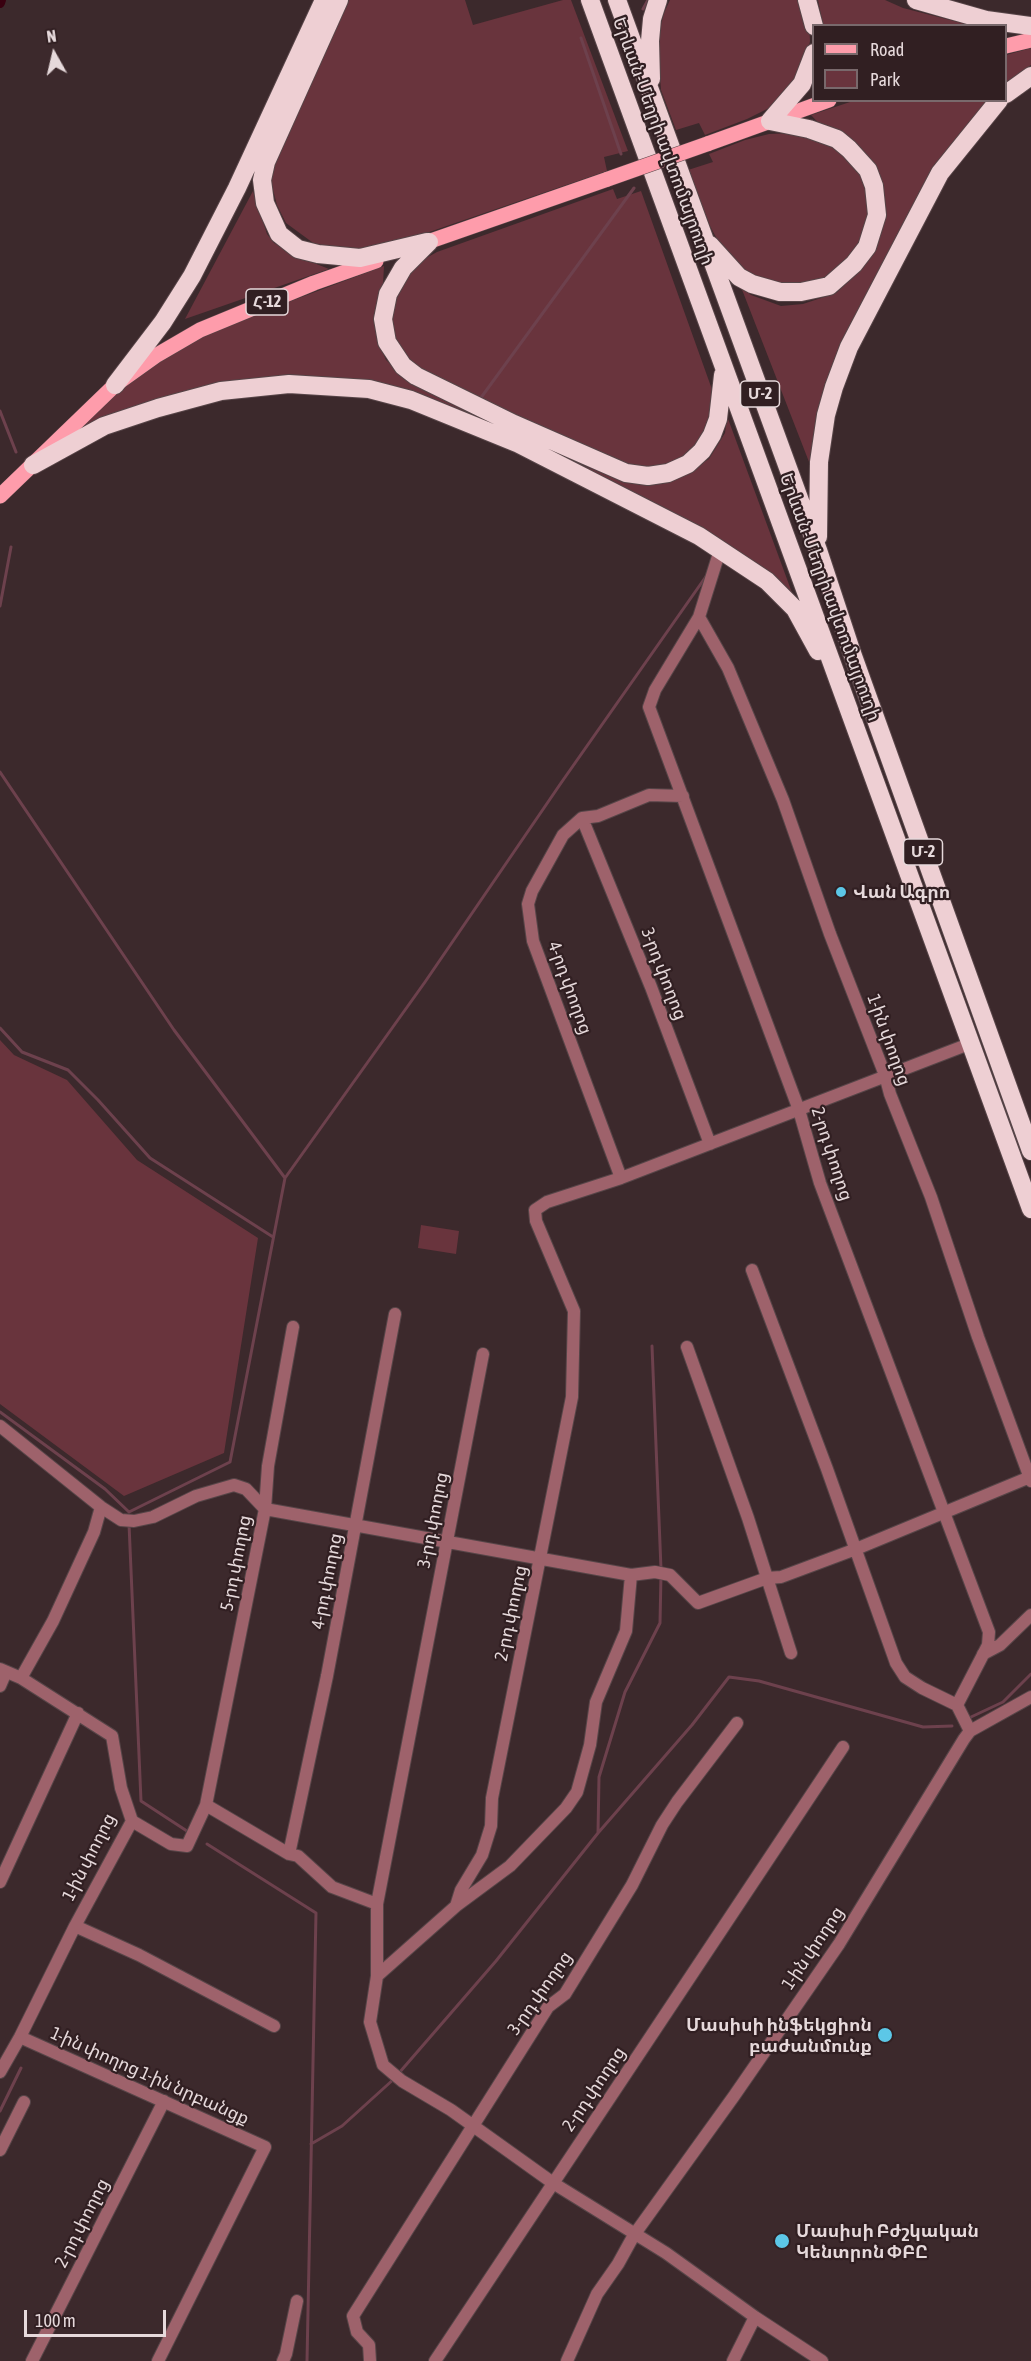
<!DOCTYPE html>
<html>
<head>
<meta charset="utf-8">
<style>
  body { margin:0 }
  #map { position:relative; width:1031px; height:2361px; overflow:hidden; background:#3c292c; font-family:"Asap Condensed",sans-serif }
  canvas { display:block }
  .legend { position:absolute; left:812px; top:24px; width:195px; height:78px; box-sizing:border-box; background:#311f22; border:2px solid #79696c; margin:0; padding:8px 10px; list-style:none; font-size:18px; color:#e6d9db }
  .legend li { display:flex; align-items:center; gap:12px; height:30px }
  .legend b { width:30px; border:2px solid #79696c }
  .north { position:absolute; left:24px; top:24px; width:60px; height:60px; -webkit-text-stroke:4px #311f22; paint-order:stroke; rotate:352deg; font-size:16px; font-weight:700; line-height:24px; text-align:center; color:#e6d9db }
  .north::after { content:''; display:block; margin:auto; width:21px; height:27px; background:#e6d9db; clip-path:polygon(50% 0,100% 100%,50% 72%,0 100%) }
  .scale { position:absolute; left:24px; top:2310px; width:142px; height:27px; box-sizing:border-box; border:3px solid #e6d9db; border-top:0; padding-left:8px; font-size:18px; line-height:21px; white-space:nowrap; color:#e6d9db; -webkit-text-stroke:4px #311f22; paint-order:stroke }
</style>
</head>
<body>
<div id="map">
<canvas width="1031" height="2361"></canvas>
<ul class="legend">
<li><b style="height:8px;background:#fe9cab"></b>Road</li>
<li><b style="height:16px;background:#69343d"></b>Park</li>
</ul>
<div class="north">N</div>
<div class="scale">100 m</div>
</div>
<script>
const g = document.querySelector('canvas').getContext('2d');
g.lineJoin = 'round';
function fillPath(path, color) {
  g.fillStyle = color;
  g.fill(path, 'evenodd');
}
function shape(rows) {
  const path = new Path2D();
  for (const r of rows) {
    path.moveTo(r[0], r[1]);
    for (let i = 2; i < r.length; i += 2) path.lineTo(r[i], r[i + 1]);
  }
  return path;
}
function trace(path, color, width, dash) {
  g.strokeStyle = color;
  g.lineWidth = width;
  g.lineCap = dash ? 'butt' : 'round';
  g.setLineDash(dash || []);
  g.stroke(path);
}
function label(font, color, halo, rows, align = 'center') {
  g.font = font + ' "Asap Condensed","Noto Sans Armenian",sans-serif';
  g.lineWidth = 4.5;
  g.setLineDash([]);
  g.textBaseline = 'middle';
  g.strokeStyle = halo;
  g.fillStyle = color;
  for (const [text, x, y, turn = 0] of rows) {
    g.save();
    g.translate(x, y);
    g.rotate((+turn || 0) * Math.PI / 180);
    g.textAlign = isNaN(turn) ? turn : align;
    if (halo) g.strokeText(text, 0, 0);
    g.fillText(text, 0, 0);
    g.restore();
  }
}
fillPath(shape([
  [346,0,465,0,473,25,563,0,571,0,628,151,604,157,607,171,403,241,356,252,316,245,286,223,277,205,271,182,275,159],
  [670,0,799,0,809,22,810,41,806,61,797,79,771,107,747,119,705,135,699,123,676,130,661,90,657,40,664,13],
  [818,0,885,0,903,8,970,25,823,25],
  [1031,48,1031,65,1006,83,1006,55],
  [853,101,989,101,955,142,901,227,819,409,811,467,741,287,751,295,781,306,803,304,836,293,862,269,874,251,883,228,883,192,811,115],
  [793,133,838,146,862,171,870,212,861,247,821,281,786,286,749,277,726,256,710,226,688,170,713,162,709,154,745,140,769,134],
  [613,189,617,199,641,191,714,395,712,418,698,444,671,466,650,468,629,466,573,446,421,370,392,342,390,308,397,289,417,263,437,252],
  [253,191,267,234,274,243,299,257,329,269,185,319],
  [384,266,383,284,376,309,375,327,377,339,386,360,413,383,562,459,623,479,670,481,709,459,725,433,727,416,798,609,769,578,520,445,364,389,227,385,107,415,69,436,134,376,198,336],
  [0,1040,14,1055,67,1080,137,1160,258,1238,224,1453,124,1496,0,1404],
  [421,1225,459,1231,456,1254,418,1248]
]), '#69343d');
trace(shape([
  [643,9,648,0],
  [581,38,621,154],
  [480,399,634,188],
  [0,411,16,452],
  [0,606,11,547],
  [0,772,174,1030,285,1178,230,1462,129,1512],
  [0,1028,22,1052,68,1070,98,1100,150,1158,273,1237],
  [285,1178,425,982,561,783,707,575],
  [652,1346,661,1569],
  [0,1412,105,1489,129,1512],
  [129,1524,141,1801,190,1833],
  [971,1717,1003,1702,1031,1674],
  [598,1833,599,1777,625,1692,660,1623,661,1575],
  [207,1844,316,1913,307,2361],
  [399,2073,496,1961,598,1833,692,1725,729,1677,759,1681,923,1727,952,1726],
  [0,2111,21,2068],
  [311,2144,342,2126,395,2078]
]), '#6d414d', 3);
trace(shape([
  [0,3,1,0]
]), '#390010', 10);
const minor = shape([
  [720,550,699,617,655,690,649,707,799,1110,820,1183,989,1632,988,1645,957,1705],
  [699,617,728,668,783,800,830,934,885,1075,890,1094,931,1197,978,1337,1031,1481],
  [582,818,563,835,532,891,528,904,533,941,621,1178],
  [582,818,651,987,710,1144],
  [582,818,598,816,649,795,683,796],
  [752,1270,827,1469,896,1663,905,1677,922,1688,957,1705],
  [687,1347,748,1518,791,1653],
  [483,1354,377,1904,377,1976,370,2022,383,2065,402,2081,451,2110,553,2183,666,2253,755,2317,822,2361],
  [0,1426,101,1507,121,1520,134,1521,153,1517,196,1496,234,1485,246,1489,265,1509,631,1575,655,1572,670,1575,698,1603,767,1578,781,1577,856,1549,1030,1477],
  [983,1654,1000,1645,1031,1615],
  [0,1669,21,1678,112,1736,121,1788,132,1821,75,1926,20,2037,0,2072],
  [21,1678,53,1621,94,1532,101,1507],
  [0,1686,6,1672],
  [957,1705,970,1731],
  [206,1805,289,1854,298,1856,332,1887,377,1904],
  [132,1821,171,1844,187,1846,206,1805,265,1509,268,1466,293,1327],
  [289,1854,327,1676,395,1314],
  [0,1882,78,1713],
  [456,1906,461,1890,482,1855,491,1826,492,1798,572,1397,574,1311,536,1221,535,1210,547,1202,621,1178,969,1044],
  [75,1926,139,1955,274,2026],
  [377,1976,456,1906,510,1866,566,1808,577,1792,590,1745,596,1702,626,1631,631,1575],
  [20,2037,265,2147,158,2361],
  [0,2150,24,2102],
  [32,2361,164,2101],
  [283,2361,286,2354,297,2301],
  [370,2361,369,2345,357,2332,353,2316,548,2007,565,1994,632,1885,662,1825,677,1802,737,1723],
  [435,2361,843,1747],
  [567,2361,597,2294,618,2264,634,2235,734,2096,839,1944,964,1739,970,1731,1031,1697],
  [733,2361,755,2317]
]);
const major = shape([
  [1006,46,1031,40],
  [707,144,829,100],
  [419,245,608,179],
  [0,496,115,385,157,355,200,330,314,283,376,261]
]);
const highway = shape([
  [339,0,266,162,262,180,265,203,279,234,298,249,318,254,360,258,427,242],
  [590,0,1031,1209],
  [617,0,818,550,852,653,1031,1151],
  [807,0,814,26],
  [916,0,986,20,1031,26],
  [651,79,650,41,652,19,658,0],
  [1006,94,1031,76],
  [770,121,802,84,814,53],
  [429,242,403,268,388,294,383,319,387,342,403,366,416,376,514,424,626,473,648,476,668,473,688,464,702,451,712,435,718,419,723,375],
  [710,245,739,277,752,284,780,292,801,292,829,286,854,264,867,247,877,215,874,186,868,170,849,149,837,139,809,129,770,121],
  [115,385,163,322,192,276,237,188,324,0],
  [33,465,104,426,158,408,221,391,289,384,369,389,411,400,519,444,699,536,767,581,795,609,818,651],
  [818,537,819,462,826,415,834,387,849,347,940,173,999,100]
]);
trace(minor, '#574548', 14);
trace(major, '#574548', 16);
trace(highway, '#574548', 20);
trace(minor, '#9e626b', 12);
trace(major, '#fe9cab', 15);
trace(highway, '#eecfd3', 18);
const majorBridge = shape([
  [608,179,707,144]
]);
trace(majorBridge, '#574548', 16, []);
trace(majorBridge, '#fe9cab', 15);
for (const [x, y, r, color] of [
  [841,892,6,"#5cc7e7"],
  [885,2035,8,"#5cc7e7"],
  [782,2241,8,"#5cc7e7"]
]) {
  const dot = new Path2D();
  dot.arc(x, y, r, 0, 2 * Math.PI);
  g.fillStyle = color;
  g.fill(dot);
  trace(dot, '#311f22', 2);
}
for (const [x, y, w] of [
  [267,302,42],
  [760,394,39],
  [923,852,39]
]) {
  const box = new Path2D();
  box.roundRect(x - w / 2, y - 13, w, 26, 4.5);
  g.fillStyle = '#311f22';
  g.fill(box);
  trace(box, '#e6d9db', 1.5);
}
label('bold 16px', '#e6d9db', null, [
  ["Հ-12",267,302],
  ["Մ-2",760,394],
  ["Մ-2",923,852]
]);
label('18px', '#e6d9db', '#311f22', [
  ["Երևան-Մեղրի ավտոմայրուղի",663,141,70],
  ["Երևան-Մեղրի ավտոմայրուղի",830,597,70],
  ["3-րդ փողոց",664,974,69],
  ["4-րդ փողոց",570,988,70],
  ["1-ին փողոց",889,1040,70],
  ["2-րդ փողոց",832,1154,72],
  ["3-րդ փողոց",433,1520,-79],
  ["5-րդ փողոց",236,1563,-79],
  ["4-րդ փողոց",327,1581,-79],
  ["2-րդ փողոց",511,1613,-78],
  ["1-ին փողոց",89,1857,-63],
  ["1-ին փողոց",813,1948,-56],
  ["3-րդ փողոց",540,1993,-55],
  ["1-ին փողոց 1-ին նրբանցք",150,2076,24],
  ["2-րդ փողոց",594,2089,-56],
  ["2-րդ փողոց",82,2223,-63]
]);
label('bold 18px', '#e6d9db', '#311f22', [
  ["Վան Ագրո",853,892],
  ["Մասիսի ինֆեկցիոն",872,2025,"right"],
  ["բաժանմունք",872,2046,"right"],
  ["Մասիսի Բժշկական",796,2231],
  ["Կենտրոն ՓԲԸ",796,2252]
], 'left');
</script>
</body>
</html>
